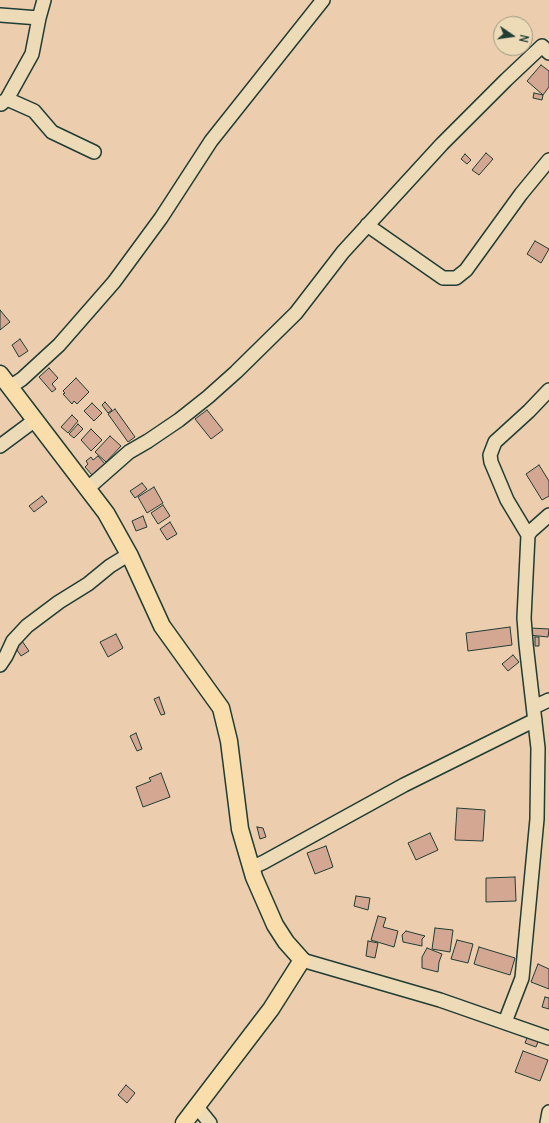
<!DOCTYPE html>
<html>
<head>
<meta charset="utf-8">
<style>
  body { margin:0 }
  #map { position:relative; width:549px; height:1123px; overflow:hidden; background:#ecceaf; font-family:Delius,sans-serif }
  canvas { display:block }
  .north { position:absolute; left:493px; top:16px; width:40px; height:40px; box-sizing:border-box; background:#eddab7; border:1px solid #9b9b83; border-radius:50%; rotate:103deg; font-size:11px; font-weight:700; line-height:16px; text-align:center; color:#1f3d34 }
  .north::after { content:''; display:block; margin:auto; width:14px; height:18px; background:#1f3d34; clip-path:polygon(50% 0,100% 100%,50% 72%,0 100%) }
</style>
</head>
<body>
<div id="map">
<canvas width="549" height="1123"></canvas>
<div class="north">N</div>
</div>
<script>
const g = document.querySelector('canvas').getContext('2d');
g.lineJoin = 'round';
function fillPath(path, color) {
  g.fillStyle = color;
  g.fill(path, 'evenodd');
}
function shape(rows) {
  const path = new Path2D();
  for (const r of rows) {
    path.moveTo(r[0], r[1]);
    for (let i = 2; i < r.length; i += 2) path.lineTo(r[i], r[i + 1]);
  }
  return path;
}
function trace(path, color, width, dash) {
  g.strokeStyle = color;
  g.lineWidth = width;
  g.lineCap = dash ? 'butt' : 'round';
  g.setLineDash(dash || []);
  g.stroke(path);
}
const building = shape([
  [541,65,549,71,549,87,543,95,527,81,541,65],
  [534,93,543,95,542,100,533,98,534,93],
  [486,153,493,159,479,175,472,170,486,153],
  [465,154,471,160,467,164,461,159,465,154],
  [535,241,549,249,541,263,527,254,535,241],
  [0,310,10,322,0,330,0,310],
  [20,339,28,351,19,357,12,345,20,339],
  [49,368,58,378,52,384,56,389,52,392,39,377,49,368],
  [76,378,89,392,77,404,74,401,72,404,63,394,65,393,63,391,76,378],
  [105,402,112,410,108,413,102,405,105,402],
  [92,403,102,413,94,421,84,411,92,403],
  [115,409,135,437,128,442,108,414,115,409],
  [207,410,223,430,211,439,195,419,207,410],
  [72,415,78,421,68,433,61,427,72,415],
  [78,424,83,429,74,438,69,434,78,424],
  [91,429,102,440,91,451,81,440,91,429],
  [110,436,121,446,106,462,95,452,110,436],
  [98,456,105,464,92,475,85,467,88,464,86,461,91,457,93,460,98,456],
  [539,465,549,481,549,496,542,500,526,474,539,465],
  [142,483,147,489,135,498,130,491,142,483],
  [154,487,163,503,147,513,138,497,154,487],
  [42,496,47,502,34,512,29,506,42,496],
  [163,505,170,516,158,524,151,513,163,505],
  [143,516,147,527,136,531,132,521,143,516],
  [170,522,177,534,167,540,160,529,170,522],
  [510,627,512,645,468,651,466,633,510,627],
  [530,628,549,629,548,637,529,635,530,628],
  [116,634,123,648,108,657,100,642,116,634],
  [535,637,539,637,539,646,535,646,535,637],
  [22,641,29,651,21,656,15,647,22,641],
  [513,655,519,662,508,671,502,664,513,655],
  [159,697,165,714,161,715,154,699,159,697],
  [136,733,142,749,137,751,130,736,136,733],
  [161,773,170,797,143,807,136,787,151,781,149,778,161,773],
  [457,808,485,810,483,841,455,840,457,808],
  [257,827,263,828,266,837,260,839,257,827],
  [430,833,438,850,416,860,408,843,430,833],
  [326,846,333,867,315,874,307,853,326,846],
  [515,877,516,901,486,902,486,878,515,877],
  [356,896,370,898,368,910,354,906,356,896],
  [378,916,386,918,383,927,398,931,394,947,371,940,378,916],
  [435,928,453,930,450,952,432,949,435,928],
  [406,931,425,936,422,939,422,946,403,942,402,935,406,931],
  [457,940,473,944,468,963,451,959,457,940],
  [368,941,378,943,375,958,366,956,368,941],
  [479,947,515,958,510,975,474,964,479,947],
  [427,948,442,954,439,962,438,972,422,968,422,957,427,948],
  [538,964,549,969,549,989,531,982,538,964],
  [545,997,549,998,549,1009,542,1007,545,997],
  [528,1035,539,1039,536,1047,525,1043,528,1035],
  [523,1051,548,1060,540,1081,515,1072,523,1051],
  [126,1085,135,1093,127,1103,118,1095,126,1085]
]);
fillPath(building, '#d4a792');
trace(building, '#1f3d34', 1);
const minor = shape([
  [0,15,39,18,44,0],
  [7,99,34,111,52,132,94,152],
  [1,104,7,99,32,54,39,18],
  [367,225,443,278,456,278,466,270,521,194,549,160],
  [10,387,22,379,59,345,114,282,161,218,211,141,323,0],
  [0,446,35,420],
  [87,489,129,452,148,441,179,420,208,397,236,372,296,313,343,252,442,144,506,80,542,46,549,53],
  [528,535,507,500,491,462,490,455,495,442,529,411,549,390],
  [0,665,6,656,13,641,27,626,59,602,88,584,110,566,123,558,130,556],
  [534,707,549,700],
  [251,868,264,862,404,785,535,720],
  [302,960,440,1000,549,1038],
  [505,1022,522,978,537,819,538,748,526,644,524,618,528,535,531,531,549,515],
  [197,1107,210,1123],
  [547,1123,549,1112]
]);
const major = shape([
  [0,374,106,513,130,556,162,626,221,708,229,741,240,829,254,877,275,925,286,942,302,960,271,1009,184,1123]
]);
trace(minor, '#1f3d34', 16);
trace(major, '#1f3d34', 19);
trace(minor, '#eddab7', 13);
trace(major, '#f9deab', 16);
</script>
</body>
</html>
